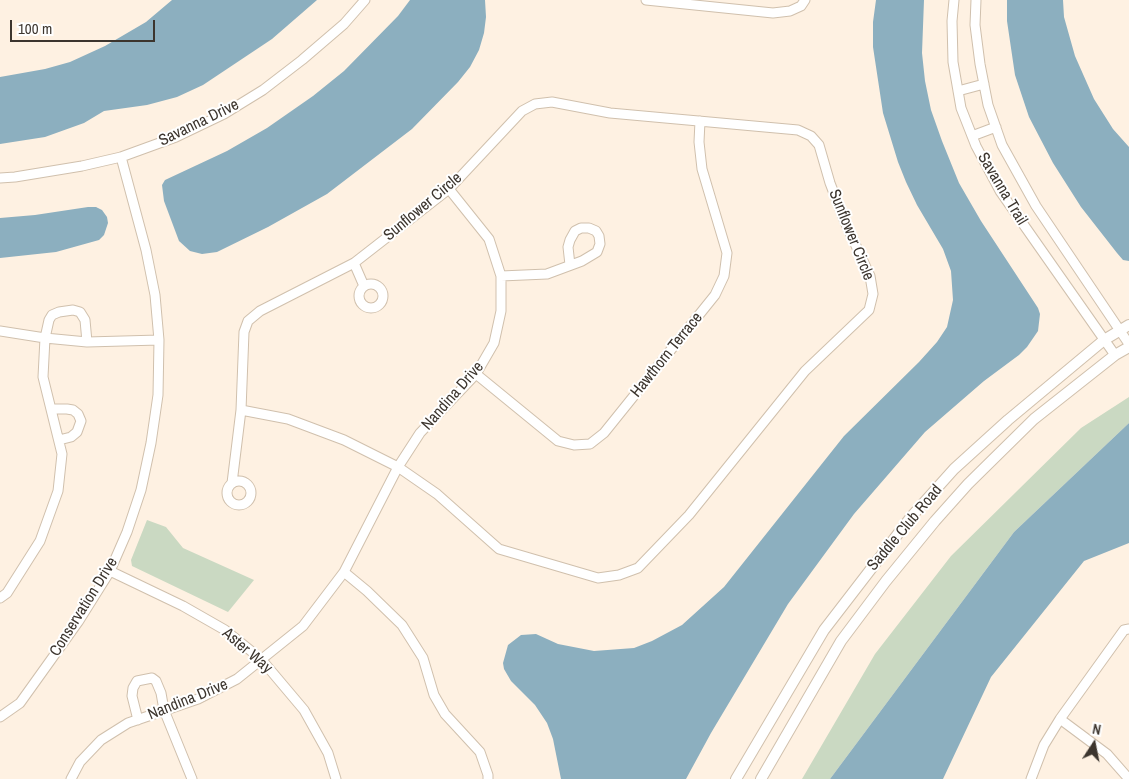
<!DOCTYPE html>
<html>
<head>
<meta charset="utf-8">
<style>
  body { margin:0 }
  #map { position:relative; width:1129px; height:779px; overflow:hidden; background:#fef1e2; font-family:"Archivo Narrow",sans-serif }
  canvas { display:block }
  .north { position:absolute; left:1069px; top:719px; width:50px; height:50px; -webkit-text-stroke:4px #fff; paint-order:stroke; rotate:11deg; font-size:14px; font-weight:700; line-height:20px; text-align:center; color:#3c352e }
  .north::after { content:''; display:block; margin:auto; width:18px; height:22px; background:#3c352e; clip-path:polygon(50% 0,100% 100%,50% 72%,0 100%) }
  .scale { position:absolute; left:10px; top:20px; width:145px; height:22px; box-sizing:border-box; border:2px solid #3c352e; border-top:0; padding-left:6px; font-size:15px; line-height:18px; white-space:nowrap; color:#3c352e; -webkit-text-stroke:4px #fff; paint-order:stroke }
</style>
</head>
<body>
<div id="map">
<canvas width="1129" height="779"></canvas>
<div class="north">N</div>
<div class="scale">100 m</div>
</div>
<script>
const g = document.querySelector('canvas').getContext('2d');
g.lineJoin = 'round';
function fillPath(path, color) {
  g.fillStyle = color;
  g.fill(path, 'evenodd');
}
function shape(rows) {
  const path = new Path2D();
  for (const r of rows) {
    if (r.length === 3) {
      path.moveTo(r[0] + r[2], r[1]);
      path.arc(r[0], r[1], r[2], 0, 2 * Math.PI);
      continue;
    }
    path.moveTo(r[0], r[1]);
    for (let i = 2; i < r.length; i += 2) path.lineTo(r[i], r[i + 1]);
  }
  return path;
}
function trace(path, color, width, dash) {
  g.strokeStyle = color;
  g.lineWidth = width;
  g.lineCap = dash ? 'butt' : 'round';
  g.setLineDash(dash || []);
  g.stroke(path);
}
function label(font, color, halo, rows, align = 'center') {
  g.font = font + ' "Archivo Narrow",sans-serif';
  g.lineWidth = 4;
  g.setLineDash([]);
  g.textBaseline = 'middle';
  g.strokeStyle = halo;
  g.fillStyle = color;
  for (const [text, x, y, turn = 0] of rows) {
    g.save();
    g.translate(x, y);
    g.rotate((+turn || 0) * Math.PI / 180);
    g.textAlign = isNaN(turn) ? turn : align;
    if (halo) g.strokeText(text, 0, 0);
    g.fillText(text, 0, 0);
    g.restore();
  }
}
fillPath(shape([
  [1129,397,1129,423,1014,532,830,779,802,779,875,654,951,556,1081,428],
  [147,520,166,527,183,548,254,580,228,612,132,566,131,560]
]), '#cad9c2');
fillPath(shape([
  [172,0,317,0,272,39,203,85,177,97,147,105,104,111,84,123,45,137,0,144,0,77,45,69,70,62,105,46,146,22],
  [410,0,485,0,486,17,484,33,479,50,470,67,458,82,412,129,327,194,268,227,217,252,202,254,190,251,179,241,164,201,162,185,165,180,227,151,267,128,313,96,344,71,398,16],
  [876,0,924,0,922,53,925,81,931,110,942,141,959,183,981,221,1038,308,1040,314,1038,331,1027,347,1019,355,984,381,925,432,854,514,788,604,711,733,686,779,561,779,553,739,547,723,535,705,511,681,504,669,503,663,508,645,521,635,536,634,558,644,594,651,634,648,652,641,682,625,724,587,844,436,919,362,937,342,947,327,953,300,951,271,943,249,917,205,906,182,898,162,883,113,873,47,873,22],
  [1007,0,1063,0,1064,17,1075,56,1094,99,1113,129,1129,147,1129,261,1123,260,1117,253,1081,207,1053,163,1029,117,1015,75,1007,21],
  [88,207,96,207,102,210,107,217,108,223,104,235,99,240,56,252,0,258,0,218,35,215],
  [1129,423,1129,543,1084,561,991,677,943,779,830,779,1014,532]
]), '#8cafbf');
const minor = shape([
  [646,0,773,13,790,11,801,6,805,0],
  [954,0,952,21,953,62,961,108,976,146,1000,191,1115,355],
  [976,0,975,25,980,64,988,105,1002,145,1036,206,1129,344],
  [958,91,984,84],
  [972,136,996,127],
  [0,178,15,177,82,166,121,157,176,137,224,114,263,90,302,60,344,24,365,0],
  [354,263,364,286],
  [501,276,547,274,582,261,597,252,600,244,599,236,596,231,589,228,581,228,575,231,570,240,568,247,570,265],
  [371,296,12],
  [0,331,45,338,87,342,159,340],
  [476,374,558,441,574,445,590,444,604,433,715,295,724,276,727,253,702,169,699,142,700,121],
  [52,409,67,409,73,410,78,414,81,421,77,432,71,437,59,440],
  [239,493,12],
  [232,483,241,410,244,332,248,321,260,311,354,263,449,189,522,111,535,104,552,102,610,113,798,130,811,136,819,145,830,183,845,222,870,276,873,294,869,310,805,371,689,515,638,568,619,575,598,578,499,549,437,494,398,467,344,440,288,419,241,410],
  [110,571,183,606,225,630,261,659,304,710,328,753,336,779],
  [344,572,367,591,402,625,423,658,434,695,445,714,480,752,488,775,488,779],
  [0,598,7,593,40,541,58,491,62,454,43,377,45,338,49,320,52,315,59,312,73,310,80,312,85,320,87,342],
  [0,717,20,703,78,622,110,571,127,532,141,490,151,443,158,395,159,340,155,295,146,250,121,157],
  [1060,719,1107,754,1129,779],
  [138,720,132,696,133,688,137,681,152,678,156,681,161,693,164,710,192,779],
  [71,779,80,762,101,740,128,723,198,699,237,679,303,626,344,572,398,467,420,433,476,374,494,343,501,311,501,276,489,239,449,189],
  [1031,779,1044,745,1060,719,1124,630,1129,629]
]);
const tertiary = shape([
  [736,779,824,630,911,517,954,469,1008,420,1104,340,1129,325],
  [761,779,841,641,886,581,935,521,968,484,1034,419,1115,355,1129,347]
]);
trace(minor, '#d0c0ad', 11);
trace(tertiary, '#d0c0ad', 12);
trace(minor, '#fff', 9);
trace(tertiary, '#fff', 10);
label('16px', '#3c352e', '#fff', [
  ["Savanna Drive",199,123,-26],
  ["Savanna Trail",1002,189,59],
  ["Sunflower Circle",423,207,-40],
  ["Sunflower Circle",851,235,68],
  ["Hawthorn Terrace",667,355,-51],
  ["Nandina Drive",453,396,-49],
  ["Saddle Club Road",905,528,-50],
  ["Conservation Drive",84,607,-58],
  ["Aster Way",247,651,41],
  ["Nandina Drive",188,700,-22]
]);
</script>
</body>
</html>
